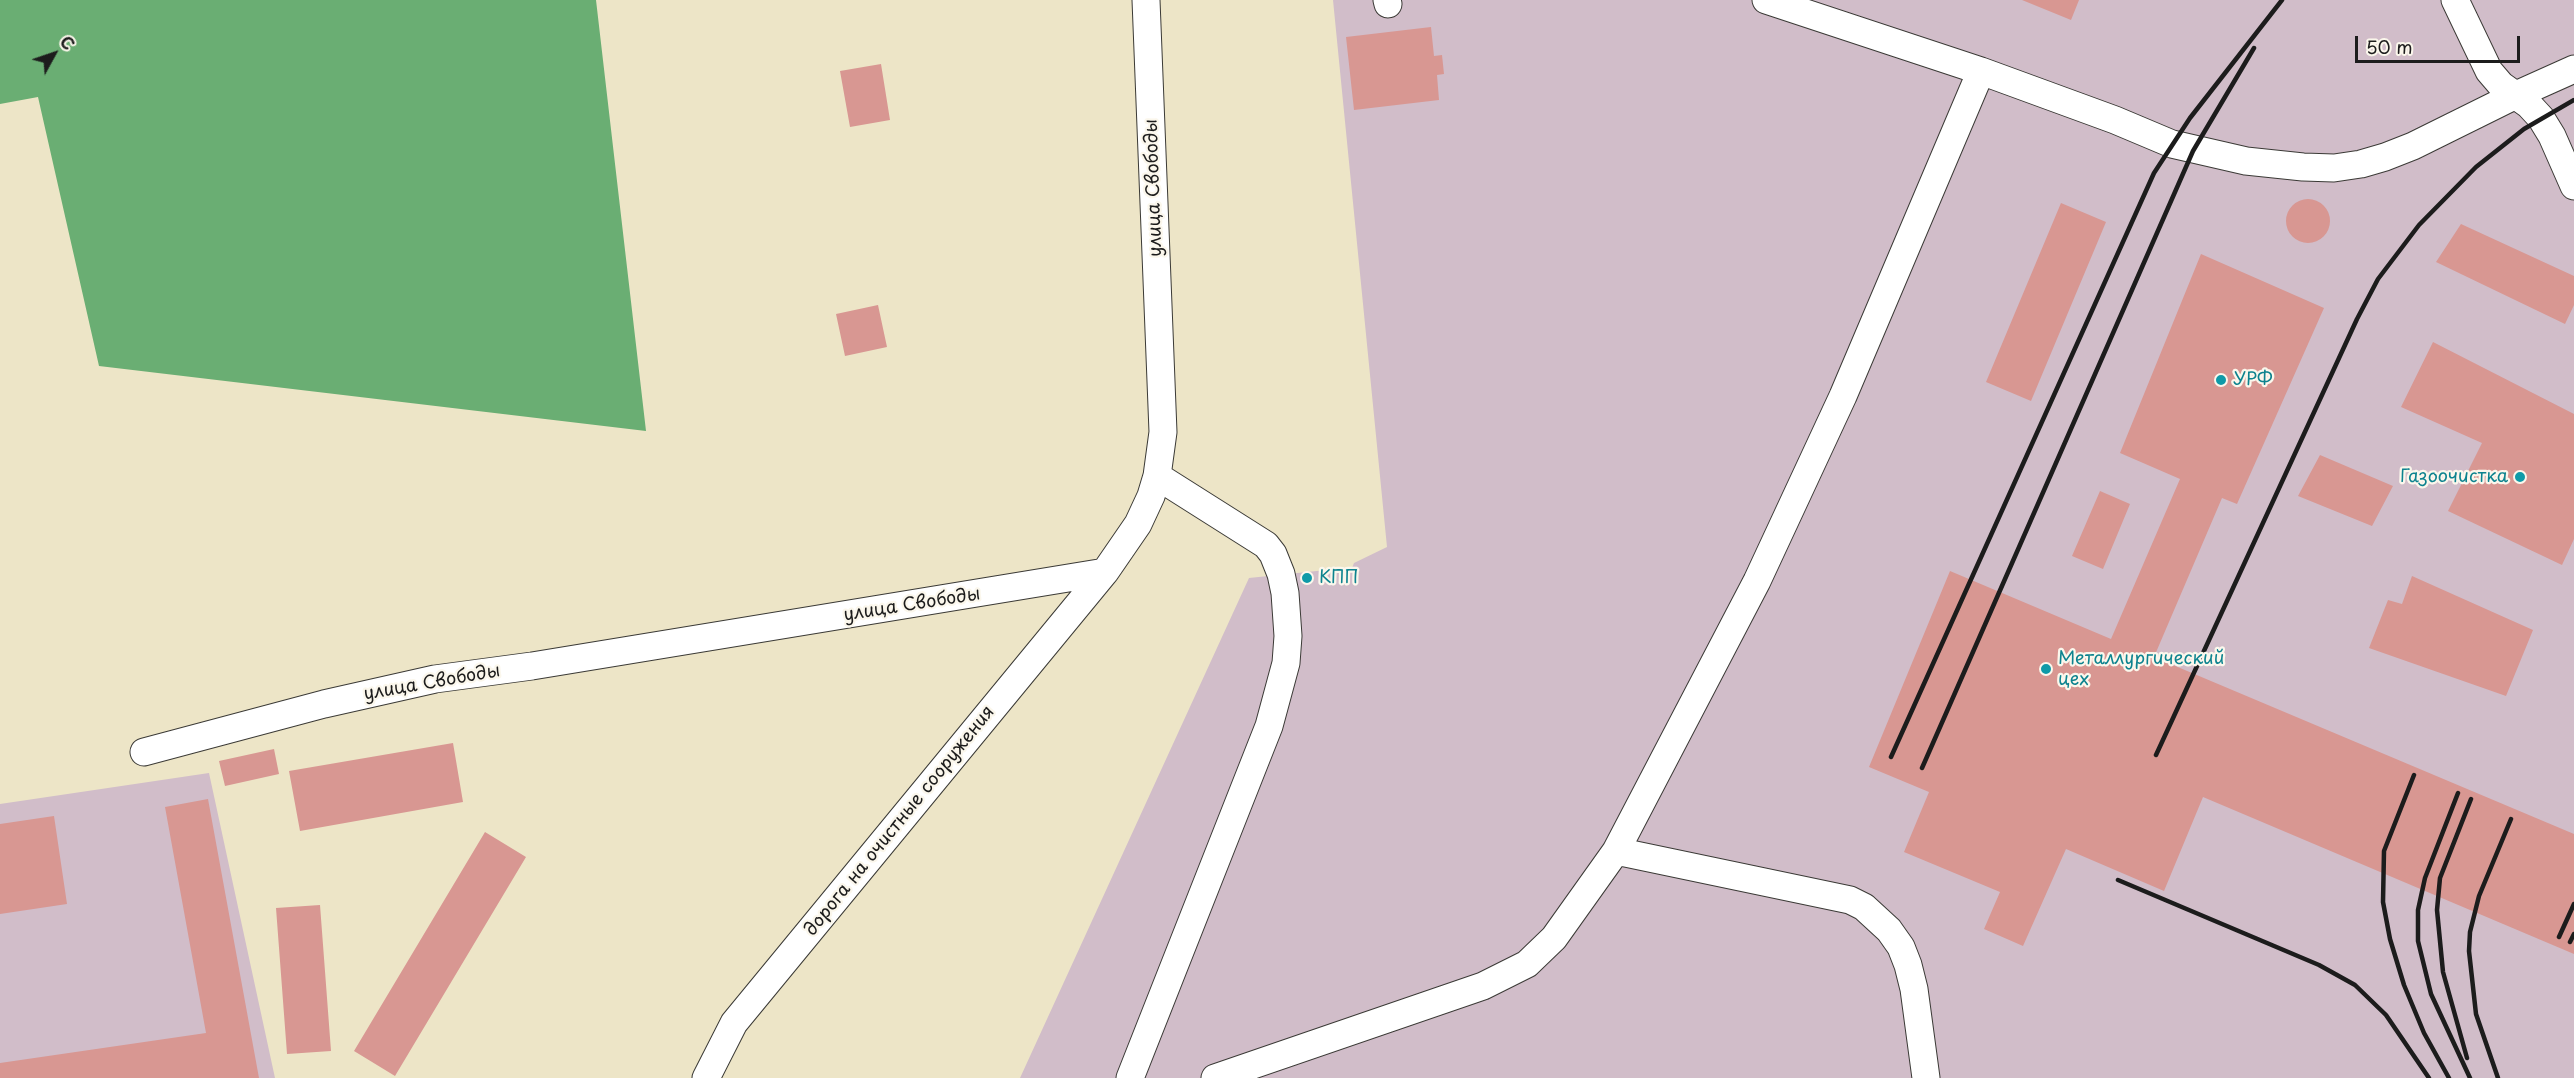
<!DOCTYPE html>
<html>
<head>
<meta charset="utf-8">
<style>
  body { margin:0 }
  #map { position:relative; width:2574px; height:1078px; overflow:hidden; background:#ede5c7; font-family:"Playpen Sans",sans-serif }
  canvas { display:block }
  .north { position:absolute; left:24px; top:24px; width:60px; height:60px; -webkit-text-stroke:4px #fbf7ec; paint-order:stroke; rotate:50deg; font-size:16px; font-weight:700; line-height:24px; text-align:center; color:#1c1c1c }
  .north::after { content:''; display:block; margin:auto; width:21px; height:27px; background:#1c1c1c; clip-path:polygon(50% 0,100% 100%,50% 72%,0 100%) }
  .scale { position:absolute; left:2355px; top:36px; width:165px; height:27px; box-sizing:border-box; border:3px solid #1c1c1c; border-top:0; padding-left:8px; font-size:18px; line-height:21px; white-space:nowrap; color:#1c1c1c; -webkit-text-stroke:4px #fbf7ec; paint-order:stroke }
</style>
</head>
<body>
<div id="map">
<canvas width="2574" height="1078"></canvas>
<div class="north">С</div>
<div class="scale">50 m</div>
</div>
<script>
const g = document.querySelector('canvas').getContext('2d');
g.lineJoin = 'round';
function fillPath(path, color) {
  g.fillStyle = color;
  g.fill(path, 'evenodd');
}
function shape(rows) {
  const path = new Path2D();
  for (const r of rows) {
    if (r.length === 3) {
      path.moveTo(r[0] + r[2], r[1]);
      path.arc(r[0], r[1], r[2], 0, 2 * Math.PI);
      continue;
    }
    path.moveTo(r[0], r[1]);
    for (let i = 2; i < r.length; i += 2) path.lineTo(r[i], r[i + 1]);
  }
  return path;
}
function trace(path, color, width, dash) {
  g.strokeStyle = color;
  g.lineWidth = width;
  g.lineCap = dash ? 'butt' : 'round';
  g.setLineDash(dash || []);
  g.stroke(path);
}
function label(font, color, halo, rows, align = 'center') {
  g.font = font + ' "Playpen Sans",sans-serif';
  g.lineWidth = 4.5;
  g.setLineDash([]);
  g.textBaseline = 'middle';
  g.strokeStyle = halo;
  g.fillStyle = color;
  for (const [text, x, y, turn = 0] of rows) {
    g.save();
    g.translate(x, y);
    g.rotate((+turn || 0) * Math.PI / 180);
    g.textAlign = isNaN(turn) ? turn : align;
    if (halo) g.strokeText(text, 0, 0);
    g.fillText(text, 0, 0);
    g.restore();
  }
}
fillPath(shape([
  [1333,0,2574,0,2574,1078,1020,1078,1249,578,1336,569,1339,572,1352,568,1354,563,1387,547],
  [209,773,275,1078,0,1078,0,804]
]), '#d1bdc9');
fillPath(shape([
  [0,0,596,0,646,431,99,366,38,97,0,104]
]), '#6aae73');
fillPath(shape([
  [2022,0,2079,0,2071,20],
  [1431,27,1434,56,1442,55,1444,74,1437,75,1439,100,1354,110,1346,37],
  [881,64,890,120,850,127,840,71],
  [2308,221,22],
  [2061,203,2106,222,2031,401,1986,382],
  [2461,224,2574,276,2574,305,2565,324,2436,262],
  [2201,254,2324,308,2237,504,2222,498,2154,657,2574,834,2574,954,2203,797,2164,891,2066,849,2023,946,1984,929,2000,892,1904,852,1929,792,1869,767,1950,571,2111,639,2180,479,2120,453],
  [878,305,887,347,845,356,836,314],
  [2433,342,2574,414,2574,539,2562,565,2448,511,2482,443,2401,407],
  [2320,455,2393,486,2372,526,2298,496],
  [2100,491,2130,504,2103,569,2072,556],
  [2412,576,2533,630,2506,696,2369,648,2388,600,2402,604],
  [453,743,463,802,300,831,289,771],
  [274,749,279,774,225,786,219,761],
  [208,799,259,1078,0,1078,0,1063,206,1033,165,807],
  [54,816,67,904,0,914,0,824],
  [485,832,526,857,395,1076,354,1051],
  [320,905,331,1051,287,1054,276,908]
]), '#d89792');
const minor = shape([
  [1387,0,1388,4],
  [1766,0,1981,71,2115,120,2172,144,2246,161,2303,167,2334,168,2361,164,2385,157,2413,146,2516,95,2574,69],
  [2455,0,2489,71,2501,85,2529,105,2541,118,2552,136,2574,186],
  [144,752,324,704,435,679,532,666,1105,572,1138,524,1151,496,1157,476,1163,432,1146,0],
  [1616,851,1850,900,1864,907,1889,930,1901,947,1908,965,1914,989,1926,1078],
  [706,1078,734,1023,1105,572],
  [1130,1078,1269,726,1286,663,1288,636,1285,593,1281,574,1273,554,1266,545,1157,476],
  [1215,1078,1483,986,1527,964,1554,938,1616,851,1757,581,1843,396,1981,71]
]);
trace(minor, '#3b3a36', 29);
trace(minor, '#fff', 27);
trace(shape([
  [2156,755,2357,319,2378,279,2419,225,2476,167,2524,129,2574,100],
  [1891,757,2154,173,2190,118,2282,0],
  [1922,768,2193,151,2254,48],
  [2414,775,2384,851,2383,902,2390,939,2404,985,2424,1033,2449,1078],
  [2458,793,2425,878,2418,910,2418,941,2431,994,2470,1078],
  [2118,880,2319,965,2355,985,2386,1015,2429,1078],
  [2559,937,2574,904],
  [2570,942,2574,934],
  [2467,1058,2443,972,2437,910,2440,878,2471,799],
  [2498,1078,2476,1014,2469,951,2470,932,2479,896,2511,819]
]), '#1c1c1c', 4.5);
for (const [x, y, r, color] of [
  [2221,380,6,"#0f9aa8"],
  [2520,477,6,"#0f9aa8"],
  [1307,578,6,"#0f9aa8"],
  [2046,669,6,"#0f9aa8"]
]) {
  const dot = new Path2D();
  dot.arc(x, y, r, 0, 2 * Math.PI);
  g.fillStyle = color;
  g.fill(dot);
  trace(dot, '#fbf7ec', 2);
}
label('18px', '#1c1c1c', '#fbf7ec', [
  ["улица Свободы",1154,188,-92],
  ["улица Свободы",912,605,-9],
  ["улица Свободы",432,683,-10],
  ["дорога на очистные сооружения",900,821,-51]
]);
label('18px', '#0d838f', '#fbf7ec', [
  ["УРФ",2233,380],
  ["Газоочистка",2508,477,"right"],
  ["КПП",1319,578],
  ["Металлургический",2058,659],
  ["цех",2058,680]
], 'left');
</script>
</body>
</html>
